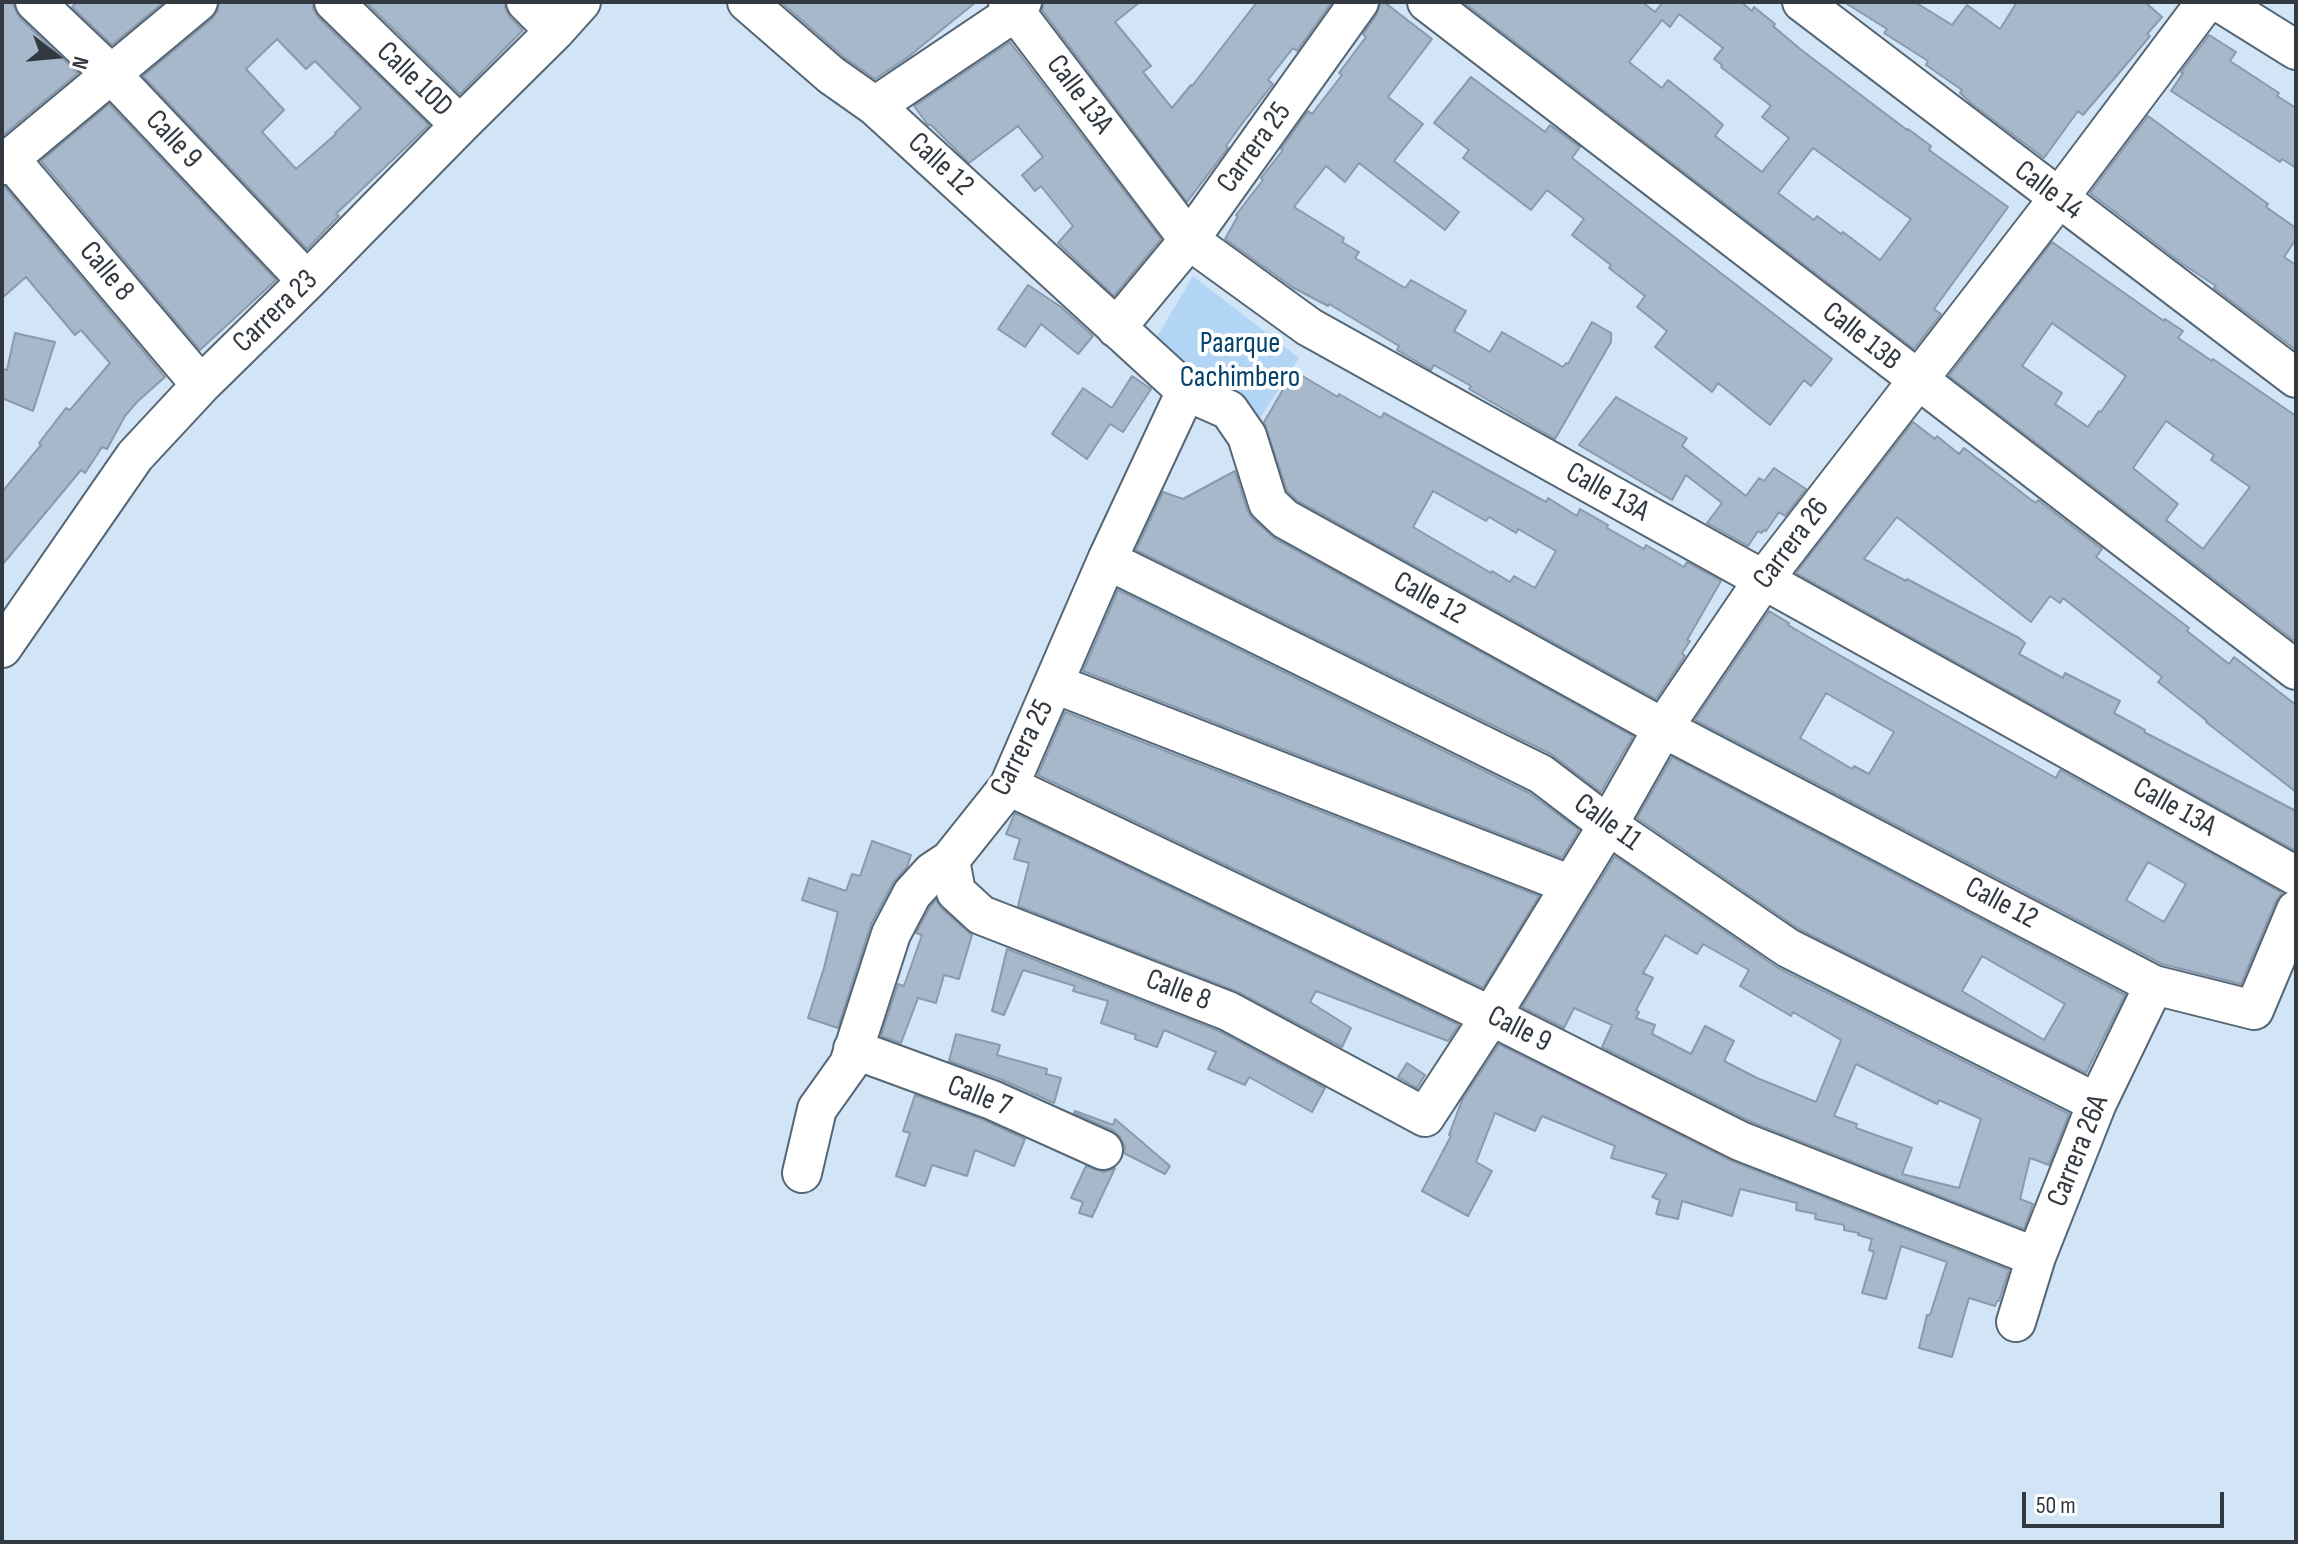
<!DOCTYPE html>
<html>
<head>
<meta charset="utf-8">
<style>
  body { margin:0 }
  #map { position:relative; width:2298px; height:1544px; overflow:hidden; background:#d1e5f7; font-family:"Sofia Sans Condensed",sans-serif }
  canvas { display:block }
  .frame { position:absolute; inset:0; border:4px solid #323941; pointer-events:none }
  .north { position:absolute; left:16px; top:16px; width:80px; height:80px; -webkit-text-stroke:6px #fff; paint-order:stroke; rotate:106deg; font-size:22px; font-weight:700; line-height:32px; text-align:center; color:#323941 }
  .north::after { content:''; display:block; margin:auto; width:28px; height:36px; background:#323941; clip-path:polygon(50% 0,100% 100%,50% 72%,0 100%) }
  .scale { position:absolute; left:2022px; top:1492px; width:202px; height:36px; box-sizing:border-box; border:4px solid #323941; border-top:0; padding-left:10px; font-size:24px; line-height:28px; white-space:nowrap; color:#323941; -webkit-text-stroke:6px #fff; paint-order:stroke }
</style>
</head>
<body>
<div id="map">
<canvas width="2298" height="1544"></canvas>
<div class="frame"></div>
<div class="north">N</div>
<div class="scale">50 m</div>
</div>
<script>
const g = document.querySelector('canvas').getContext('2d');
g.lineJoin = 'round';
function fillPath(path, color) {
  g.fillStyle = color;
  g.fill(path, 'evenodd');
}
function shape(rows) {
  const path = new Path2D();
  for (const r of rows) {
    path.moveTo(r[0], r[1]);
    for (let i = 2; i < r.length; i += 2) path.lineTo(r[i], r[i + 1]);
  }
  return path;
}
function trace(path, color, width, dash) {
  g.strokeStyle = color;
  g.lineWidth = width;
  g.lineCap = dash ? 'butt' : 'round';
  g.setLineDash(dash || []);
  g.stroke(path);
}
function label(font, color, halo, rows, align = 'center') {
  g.font = font + ' "Sofia Sans Condensed",sans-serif';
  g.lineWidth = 8;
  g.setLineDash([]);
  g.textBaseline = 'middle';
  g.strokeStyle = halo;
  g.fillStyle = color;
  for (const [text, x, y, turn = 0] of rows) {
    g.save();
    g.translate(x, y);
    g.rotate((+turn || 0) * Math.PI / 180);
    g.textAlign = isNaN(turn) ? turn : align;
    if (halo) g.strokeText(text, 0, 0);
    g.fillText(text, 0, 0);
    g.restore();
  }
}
fillPath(shape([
  [1193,276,1299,358,1255,426,1155,340]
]), '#b2d5f5');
const building = shape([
  [2,2,12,2,20,18,78,73,2,136,2,2],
  [77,2,164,2,112,45,72,7,77,2],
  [219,2,313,2,313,9,319,18,429,125,336,214,339,216,307,249,143,76,212,19,218,10,219,2],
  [277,39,306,69,315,61,361,108,335,133,336,134,296,169,262,132,284,110,246,69,277,39],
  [366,2,505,2,505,8,510,17,523,30,460,94,366,2],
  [781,2,976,2,908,57,875,79,845,58,781,2],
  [1044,2,1140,2,1115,22,1151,66,1143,72,1172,108,1191,85,1192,86,1257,2,1332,2,1297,51,1293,48,1268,80,1273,84,1241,125,1226,146,1228,148,1187,202,1042,10,1044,2],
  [1381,2,1384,2,1432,39,1388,97,1423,124,1394,161,1459,212,1445,230,1359,163,1345,182,1326,166,1294,207,1344,238,1342,242,1359,252,1355,258,1405,288,1411,280,1466,311,1454,331,1490,352,1502,332,1563,367,1566,363,1568,364,1592,322,1611,333,1611,342,1555,439,1469,389,1471,386,1434,365,1431,370,1397,350,1399,346,1329,304,1328,306,1292,287,1225,239,1238,216,1236,215,1263,180,1261,178,1283,150,1281,149,1308,111,1312,114,1342,75,1339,73,1366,37,1363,34,1377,14,1381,2],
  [1463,2,1642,2,1655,12,1663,2,1741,2,1752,11,1754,7,1775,24,1773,26,1800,49,1907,130,1908,129,1931,146,1929,150,2008,207,1934,309,1941,314,1914,349,1463,2],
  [1679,14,1723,48,1714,59,1722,65,1721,67,1771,106,1762,117,1789,138,1762,172,1715,136,1723,125,1707,111,1668,80,1662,88,1629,62,1662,20,1670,27,1679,14],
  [1813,148,1911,219,1880,260,1843,232,1841,234,1817,216,1814,220,1778,193,1813,148],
  [1844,2,1915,2,1952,25,1967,5,2000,29,2017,2,2145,2,2162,17,2147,34,2150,36,2130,60,2083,115,2078,111,2044,158,1972,104,1960,93,1962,90,1926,65,1928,61,1884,33,1887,29,1844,2],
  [2209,35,2236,52,2230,61,2279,93,2277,96,2296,108,2296,168,2282,159,2280,162,2171,91,2183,73,2181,72,2209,35],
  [1010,42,1161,239,1114,296,1058,243,1073,226,1041,186,1035,191,1022,175,1043,157,1018,126,969,163,931,125,928,125,914,106,1010,42],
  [1471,77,1545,132,1550,125,1580,147,1572,158,1832,359,1811,386,1804,380,1770,425,1718,383,1712,392,1655,347,1667,331,1637,307,1645,296,1609,268,1611,265,1572,235,1584,219,1547,190,1531,210,1463,158,1469,150,1434,123,1471,77],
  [109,104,276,280,200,350,41,161,109,104],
  [2148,116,2268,204,2266,207,2296,228,2296,239,2284,257,2296,265,2296,350,2214,288,2216,286,2184,265,2090,193,2148,116],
  [2,186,5,187,165,377,137,402,125,416,107,449,102,447,85,473,81,470,2,565,2,492,41,445,39,443,66,408,70,410,110,363,81,330,75,335,26,277,2,298,2,186],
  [2052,242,2164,321,2165,319,2183,331,2178,338,2212,361,2213,359,2296,416,2296,642,1949,376,2052,242],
  [2052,323,2126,376,2101,412,2099,411,2088,427,2055,404,2062,393,2022,366,2052,323],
  [2166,421,2214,455,2211,460,2250,487,2203,549,2166,520,2178,504,2133,468,2166,421],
  [1028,285,1061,307,1093,336,1078,354,1041,324,1025,347,998,329,1028,285],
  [15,333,55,342,33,411,2,398,2,369,7,370,15,333],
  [1294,371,1338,397,1339,394,1381,418,1384,413,1546,502,1548,498,1577,516,1580,509,1608,525,1607,528,1644,549,1646,545,1684,567,1687,562,1721,581,1687,640,1690,641,1682,653,1685,656,1656,699,1298,501,1287,491,1264,422,1294,371],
  [1433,491,1486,521,1489,517,1516,533,1518,529,1556,551,1535,588,1514,576,1510,582,1492,571,1491,573,1413,527,1433,491],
  [1132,376,1151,389,1123,432,1110,424,1087,459,1052,434,1083,388,1112,408,1132,376],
  [1616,397,1687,438,1682,446,1746,496,1759,478,1764,481,1774,468,1806,489,1785,516,1779,512,1766,531,1764,530,1761,533,1758,531,1748,546,1707,523,1722,503,1686,475,1672,500,1579,445,1616,397],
  [1913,422,1935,439,1937,436,1959,454,1964,448,2030,499,2036,503,2038,500,2102,549,2096,557,2189,628,2187,631,2229,664,2234,657,2296,705,2296,792,2206,722,2207,721,2158,682,2162,677,2063,598,2060,603,2050,596,2031,622,1897,517,1864,559,1906,581,1907,579,2019,638,2025,643,2019,654,2063,678,2065,673,2120,701,2114,713,2145,730,2144,732,2296,811,2296,851,1796,573,1913,422],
  [1235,471,1247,510,1253,519,1274,538,1633,736,1601,792,1551,754,1136,550,1163,492,1183,499,1235,471],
  [1118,590,1529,793,1579,830,1562,858,1083,671,1118,590],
  [1769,611,1789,623,1788,625,1834,652,2056,778,2060,770,2282,893,2276,901,2241,984,2162,964,1695,720,1769,611],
  [1826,693,1894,732,1869,774,1854,766,1852,769,1800,738,1826,693],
  [2148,862,2186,884,2164,922,2126,900,2148,862],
  [1065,712,1539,896,1483,988,1038,775,1065,712],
  [1672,757,2125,995,2086,1073,1799,929,1637,818,1672,757],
  [1982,956,2065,1004,2044,1040,1962,991,1982,956],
  [1015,813,1459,1025,1448,1041,1316,991,1310,1002,1351,1028,1342,1047,1236,991,1018,906,1029,863,1014,859,1020,839,1006,834,1015,813],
  [872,841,911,855,907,867,893,883,871,924,838,1028,808,1018,824,968,838,912,802,900,809,878,846,891,852,874,860,876,872,841],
  [1615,856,1778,968,2069,1114,2049,1165,2030,1158,2020,1199,2033,1204,2024,1229,1749,1121,1602,1047,1612,1025,1574,1008,1564,1028,1522,1007,1615,856],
  [1665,935,1697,954,1703,944,1749,970,1740,986,1791,1016,1793,1012,1841,1040,1816,1102,1757,1078,1724,1061,1734,1041,1705,1026,1691,1054,1652,1034,1655,1025,1636,1018,1639,1012,1636,1010,1653,978,1643,973,1665,935],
  [1856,1064,1937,1104,1939,1100,1981,1119,1959,1188,1902,1174,1912,1148,1856,1128,1857,1124,1834,1116,1856,1064],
  [936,900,941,908,972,935,959,979,944,975,936,1003,918,998,901,1043,881,1036,898,984,904,986,922,935,916,933,930,907,936,900],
  [1007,949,1219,1031,1325,1088,1312,1112,1249,1077,1245,1085,1208,1069,1216,1052,1164,1030,1157,1047,1135,1039,1136,1035,1101,1023,1108,1001,1073,991,1075,986,1023,970,1004,1015,992,1011,1007,949],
  [956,1034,1000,1045,997,1055,1047,1069,1046,1074,1061,1078,1054,1103,1000,1079,949,1061,956,1034],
  [1499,1044,1732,1161,2009,1270,1999,1301,1997,1301,1995,1306,1969,1298,1952,1357,1919,1348,1927,1315,1930,1315,1947,1262,1901,1246,1886,1299,1862,1293,1874,1252,1869,1250,1872,1239,1858,1235,1859,1233,1844,1230,1844,1225,1815,1219,1816,1214,1796,1210,1797,1203,1740,1189,1732,1216,1682,1201,1678,1219,1656,1214,1660,1200,1652,1197,1667,1174,1611,1158,1615,1146,1542,1116,1535,1131,1495,1113,1476,1162,1492,1171,1468,1216,1422,1191,1451,1136,1449,1135,1462,1100,1499,1044],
  [1407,1063,1425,1075,1417,1088,1398,1077,1407,1063],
  [915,1095,984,1120,1025,1139,1014,1166,975,1150,967,1176,932,1165,925,1186,896,1176,910,1133,903,1131,915,1095],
  [1075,1111,1113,1125,1115,1119,1170,1166,1165,1174,1124,1153,1125,1147,1120,1137,1112,1130,1074,1113,1075,1111],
  [1086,1166,1104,1172,1115,1168,1092,1217,1079,1213,1083,1202,1071,1198,1086,1166]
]);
fillPath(building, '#a6b8ca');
trace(building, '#889aab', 2);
const minor = shape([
  [35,2,112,75,307,281],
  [334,2,460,125],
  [526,2,555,31],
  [747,2,831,75,875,106,1186,391,1229,410,1247,436,1268,503,1285,519,1663,728,2154,985,2254,1010,2296,910],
  [1008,2,1189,240,1309,327,2296,876],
  [1427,2,2296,670],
  [1802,2,2296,378],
  [2219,2,2296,50],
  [875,106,1015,12,1022,2],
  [10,159,201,385],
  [2,165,198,2],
  [1116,328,1189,240,1359,2],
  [1107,560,1541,774,1608,825,1788,948,2097,1103],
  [2,648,135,456,201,385,307,281,460,125,555,31,581,2],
  [1055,684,1571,885],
  [1009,786,1491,1016,1740,1141,2036,1257],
  [950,860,956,892,981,915,1228,1011,1425,1117,1491,1016,1608,825,1663,728,1764,579,2058,199,2206,2],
  [853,1049,992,1100,1103,1150],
  [802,1173,817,1109,849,1064,891,934,912,894,932,872,950,860,1009,786,1107,560,1186,391],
  [2016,1322,2036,1257,2097,1103,2154,985]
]);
trace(minor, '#556675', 42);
trace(minor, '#fff', 38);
label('30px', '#323941', '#fff', [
  ["Calle 10D",414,80,44],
  ["Calle 13A",1079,95,53],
  ["Calle 9",173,140,47],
  ["Carrera 25",1255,148,-54],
  ["Calle 12",940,165,43],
  ["Calle 14",2048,191,37],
  ["Calle 8",106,272,50],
  ["Carrera 23",276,312,-44],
  ["Calle 13B",1861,337,38],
  ["Calle 13A",1607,493,29],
  ["Carrera 26",1792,544,-53],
  ["Calle 12",1429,599,29],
  ["Carrera 25",1023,748,-63],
  ["Calle 13A",2174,808,29],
  ["Calle 11",1607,823,36],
  ["Calle 12",2001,904,28],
  ["Calle 8",1178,991,21],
  ["Calle 9",1519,1030,27],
  ["Calle 7",979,1097,21],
  ["Carrera 26A",2079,1151,-68]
]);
label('30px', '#06426e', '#fff', [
  ["Paarque",1240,344],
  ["Cachimbero",1240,378]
]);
</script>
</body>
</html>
